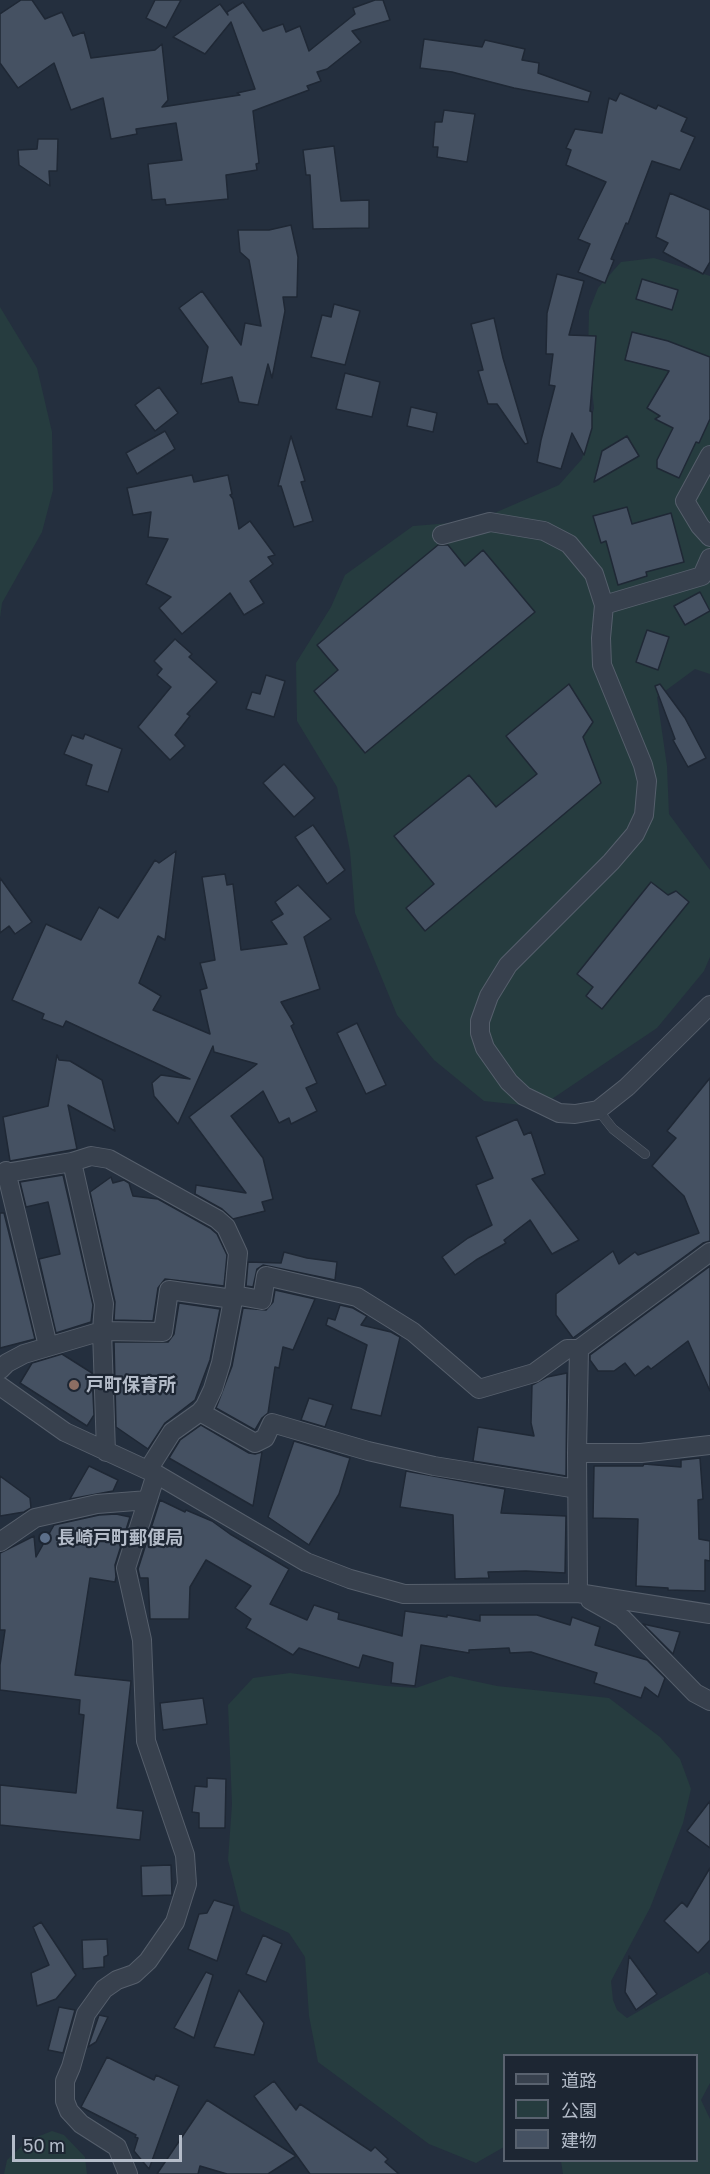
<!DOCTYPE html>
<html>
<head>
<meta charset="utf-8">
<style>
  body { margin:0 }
  #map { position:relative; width:710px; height:2174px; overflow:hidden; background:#242f3e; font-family:"Golos Text","Noto Sans JP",sans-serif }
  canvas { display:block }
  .legend { position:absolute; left:503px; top:2054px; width:195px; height:108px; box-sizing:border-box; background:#1d2633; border:2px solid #59626f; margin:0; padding:8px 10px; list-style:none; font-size:18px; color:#b4bcc9 }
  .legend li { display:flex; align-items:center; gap:12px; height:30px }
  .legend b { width:30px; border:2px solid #59626f }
  .scale { position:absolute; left:12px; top:2135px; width:170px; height:27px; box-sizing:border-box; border:3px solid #b4bcc9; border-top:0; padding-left:8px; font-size:18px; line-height:21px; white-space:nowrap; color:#b4bcc9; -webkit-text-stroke:4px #1d2633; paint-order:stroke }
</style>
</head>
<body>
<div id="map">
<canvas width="710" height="2174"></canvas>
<ul class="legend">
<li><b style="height:8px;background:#38414e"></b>道路</li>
<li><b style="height:16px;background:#263c3f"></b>公園</li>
<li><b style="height:16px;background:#455162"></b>建物</li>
</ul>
<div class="scale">50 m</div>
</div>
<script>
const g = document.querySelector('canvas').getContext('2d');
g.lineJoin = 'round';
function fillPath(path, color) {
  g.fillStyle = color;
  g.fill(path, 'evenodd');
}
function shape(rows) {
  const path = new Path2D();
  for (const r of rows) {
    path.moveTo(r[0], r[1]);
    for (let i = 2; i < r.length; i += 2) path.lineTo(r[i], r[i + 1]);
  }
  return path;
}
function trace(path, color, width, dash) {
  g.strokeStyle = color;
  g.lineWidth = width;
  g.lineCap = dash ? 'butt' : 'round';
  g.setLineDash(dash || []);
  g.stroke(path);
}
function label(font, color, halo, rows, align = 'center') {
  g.font = font + ' "Golos Text","Noto Sans JP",sans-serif';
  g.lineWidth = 4.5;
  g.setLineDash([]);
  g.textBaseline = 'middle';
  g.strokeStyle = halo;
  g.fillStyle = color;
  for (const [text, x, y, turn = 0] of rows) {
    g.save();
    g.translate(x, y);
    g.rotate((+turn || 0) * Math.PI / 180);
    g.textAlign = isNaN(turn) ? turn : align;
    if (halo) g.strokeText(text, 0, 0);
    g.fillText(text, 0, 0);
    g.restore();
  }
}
fillPath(shape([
  [654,258,710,276,710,674,695,669,657,697,667,766,669,814,710,870,710,957,704,971,657,1028,540,1107,484,1101,434,1060,397,1015,355,913,350,851,337,787,297,721,296,663,331,607,345,575,413,526,476,521,559,485,582,459,594,408,588,354,589,311,598,288,621,262],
  [0,307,37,368,52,432,53,490,42,532,2,603,0,618],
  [290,1673,386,1686,416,1688,450,1676,497,1686,609,1698,660,1737,680,1759,691,1789,683,1823,650,1908,611,1981,613,2000,617,2010,627,2018,707,1972,710,1975,710,2083,701,2100,710,2119,710,2174,563,2174,561,2161,696,2160,696,2056,504,2056,504,2147,476,2163,429,2144,318,2062,309,2016,305,1957,289,1933,241,1911,228,1860,232,1804,228,1705,253,1678],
  [52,2131,64,2135,85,2157,87,2174,4,2174,7,2160,27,2141]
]), '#263c3f');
const building = shape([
  [21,0,32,0,45,19,62,12,73,36,84,32,91,58,155,50,162,44,168,100,162,107,240,95,237,93,255,89,231,22,205,54,173,37,220,4,228,15,227,12,243,2,263,31,283,24,286,32,300,26,309,51,355,14,353,8,375,0,383,0,390,20,352,31,361,42,327,69,317,72,321,81,307,86,309,90,253,111,259,163,256,164,257,170,226,175,228,199,166,205,165,199,152,200,148,164,182,160,176,123,136,129,137,134,111,139,103,98,71,110,54,63,18,88,0,63,0,14,21,0],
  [155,0,181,0,166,28,146,18,155,0],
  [424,39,482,47,485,40,525,49,522,60,539,63,538,73,591,92,588,102,514,88,452,72,420,68,424,39],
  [620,93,656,109,658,105,687,118,681,131,695,137,680,170,652,161,628,224,626,223,611,259,614,260,605,283,578,272,590,244,578,239,606,182,566,165,571,150,566,148,575,129,602,133,609,98,616,101,620,93],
  [444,110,475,114,467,162,437,157,438,147,433,147,435,122,442,122,444,110],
  [38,139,58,139,57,171,49,171,50,186,19,165,18,150,37,149,38,139],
  [334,146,341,201,369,200,369,228,313,229,310,175,306,175,303,150,334,146],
  [670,193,710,210,710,262,703,274,663,252,668,243,656,237,670,193],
  [291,225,298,257,297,297,283,297,285,311,272,378,268,364,258,405,239,402,232,377,201,384,208,347,179,308,202,291,241,345,245,323,261,326,249,260,240,252,238,230,269,230,291,225],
  [557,274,584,281,569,335,596,336,590,411,592,412,592,428,584,455,572,433,561,469,537,462,541,440,555,386,549,385,553,354,546,354,547,313,557,274],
  [642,279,678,290,672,310,636,299,642,279],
  [334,304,360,311,345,365,311,357,322,315,331,317,334,304],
  [494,318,503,358,528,443,525,444,497,404,488,404,478,371,483,370,471,324,494,318],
  [632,332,668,341,710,357,710,419,699,443,696,442,679,478,657,468,657,460,673,428,655,419,660,416,647,408,669,371,625,360,632,332],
  [345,373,380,382,372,417,336,409,345,373],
  [159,387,178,413,155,431,135,405,159,387],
  [411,407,437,413,433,432,407,426,411,407],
  [165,431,175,449,137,474,126,453,165,431],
  [291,436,305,481,301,482,313,521,294,527,281,486,278,486,291,436],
  [627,436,639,456,594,482,602,451,627,436],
  [192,475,194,482,228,475,232,494,230,495,233,499,239,529,250,521,275,555,268,557,273,564,250,581,264,603,244,615,230,593,182,634,159,608,171,597,146,584,168,539,148,537,151,512,133,515,127,488,192,475],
  [627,507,632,524,671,513,684,562,646,572,647,576,618,585,606,541,601,543,593,516,627,507],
  [438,545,448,545,465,566,483,550,535,612,365,753,314,691,338,670,317,645,438,545],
  [700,592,710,611,685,625,674,606,700,592],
  [647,630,669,637,658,670,636,662,647,630],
  [175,639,192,654,189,657,217,682,187,714,190,716,175,735,185,746,170,760,138,727,171,687,157,675,162,669,154,661,175,639],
  [266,675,285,681,274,717,246,709,252,692,260,694,266,675],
  [569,684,593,722,583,737,601,783,425,931,406,908,434,884,394,836,469,775,496,807,537,774,506,736,569,684],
  [660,684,685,718,706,758,688,767,673,740,675,739,655,686,660,684],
  [85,734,122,749,108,792,86,785,92,765,64,754,72,735,83,739,85,734],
  [284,764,315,798,294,817,263,783,284,764],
  [313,825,345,870,327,884,295,837,313,825],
  [176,851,165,940,158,936,139,983,161,996,153,1010,210,1034,200,990,207,988,200,963,215,960,202,877,225,874,227,885,233,884,241,950,287,944,271,921,283,914,275,902,298,885,331,919,304,937,320,989,281,1002,294,1024,291,1026,317,1083,306,1088,317,1111,291,1124,289,1118,279,1123,263,1091,231,1116,263,1158,273,1199,262,1202,265,1211,233,1219,222,1209,195,1194,196,1185,246,1193,189,1117,257,1064,214,1052,213,1046,178,1124,154,1096,152,1083,161,1075,190,1079,66,1021,63,1027,42,1019,44,1014,12,1000,46,924,81,940,99,907,118,918,155,860,159,863,176,851],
  [0,878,32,922,15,934,9,926,0,933,0,878],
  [651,882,668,895,676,891,689,902,602,1009,586,996,593,987,577,974,651,882],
  [357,1023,386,1085,366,1094,337,1033,357,1023],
  [57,1055,59,1060,70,1061,102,1080,115,1131,68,1105,77,1149,10,1161,3,1117,48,1106,57,1055],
  [710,1078,710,1241,703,1243,573,1338,556,1315,556,1294,613,1251,619,1264,635,1252,638,1255,699,1233,684,1196,652,1166,676,1138,667,1131,710,1078],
  [517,1119,524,1135,531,1132,545,1174,532,1179,579,1240,552,1254,530,1220,504,1240,506,1243,476,1260,455,1275,442,1257,468,1238,492,1225,476,1185,493,1178,476,1137,517,1119],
  [63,1175,93,1305,91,1322,56,1333,39,1259,60,1254,48,1202,26,1207,20,1182,63,1175],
  [111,1177,113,1183,124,1180,129,1183,133,1196,158,1199,210,1228,217,1234,227,1255,224,1286,165,1279,158,1288,153,1321,114,1320,115,1302,90,1192,111,1177],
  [0,1213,4,1213,35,1339,0,1348,0,1213],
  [284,1252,307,1258,337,1262,335,1280,263,1265,257,1269,253,1287,246,1286,248,1262,281,1263,284,1252],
  [710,1266,710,1391,688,1341,651,1369,648,1366,635,1376,625,1363,614,1371,598,1371,590,1360,590,1355,710,1266],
  [275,1290,315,1299,293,1350,283,1347,279,1368,275,1367,268,1413,262,1418,255,1430,216,1408,232,1366,243,1308,266,1310,273,1302,275,1290],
  [179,1303,220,1309,210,1360,195,1400,165,1423,148,1449,116,1427,114,1342,168,1342,174,1334,179,1303],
  [340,1305,353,1308,367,1316,361,1325,391,1332,400,1337,381,1416,351,1409,367,1345,326,1325,328,1318,335,1320,340,1305],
  [62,1354,92,1373,94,1415,87,1426,20,1383,32,1363,62,1354],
  [567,1373,566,1476,473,1461,478,1427,534,1436,531,1423,532,1385,547,1377,567,1373],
  [309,1398,333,1405,325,1427,301,1420,309,1398],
  [201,1425,249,1453,255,1454,262,1452,253,1506,169,1458,180,1440,201,1425],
  [294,1441,350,1458,339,1494,309,1545,268,1517,294,1441],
  [700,1458,703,1499,698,1500,699,1539,710,1541,710,1561,705,1560,705,1591,668,1590,668,1588,636,1586,638,1519,593,1518,594,1466,643,1466,644,1464,681,1467,681,1460,700,1458],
  [89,1466,118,1480,113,1491,70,1499,89,1466],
  [406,1471,505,1489,501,1513,566,1516,565,1573,526,1571,488,1572,489,1578,455,1579,453,1515,400,1507,406,1471],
  [0,1476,30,1498,31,1508,24,1512,0,1516,0,1476],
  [160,1500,185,1512,186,1510,212,1521,230,1534,289,1569,270,1604,307,1620,314,1605,339,1613,338,1619,402,1636,405,1611,447,1617,447,1615,480,1621,480,1615,537,1615,570,1625,572,1617,600,1627,595,1645,647,1660,665,1678,658,1697,645,1687,641,1698,594,1683,597,1673,531,1652,510,1653,509,1648,469,1650,469,1653,421,1645,415,1686,391,1683,393,1663,363,1655,359,1668,299,1648,293,1655,246,1628,251,1619,235,1608,251,1586,206,1560,190,1587,189,1619,150,1619,148,1578,140,1578,138,1569,160,1500],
  [116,1514,130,1517,115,1565,116,1577,115,1582,90,1578,75,1675,131,1681,117,1808,143,1811,140,1840,0,1825,0,1785,76,1793,84,1715,79,1714,80,1700,0,1690,0,1665,5,1630,0,1630,0,1553,34,1536,36,1557,54,1525,99,1515,116,1514],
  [643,1624,680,1632,673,1654,643,1624],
  [203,1698,207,1724,163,1730,160,1703,203,1698],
  [207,1778,226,1779,225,1828,199,1828,199,1813,192,1812,195,1786,207,1787,207,1778],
  [710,1801,710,1848,687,1831,710,1801],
  [171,1865,172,1895,142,1896,141,1866,171,1865],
  [710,1868,710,1940,698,1953,664,1921,682,1902,687,1907,710,1868],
  [214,1900,234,1906,217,1961,188,1949,199,1914,207,1913,214,1900],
  [41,1922,76,1975,56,1999,37,2006,31,1973,49,1965,33,1927,41,1922],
  [263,1935,282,1944,266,1982,246,1974,263,1935],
  [107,1939,108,1955,104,1957,104,1967,83,1969,82,1940,107,1939],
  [629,1956,657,1994,636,2010,625,1992,629,1956],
  [206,1972,213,1975,194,2038,174,2028,206,1972],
  [239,1990,264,2023,254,2055,214,2047,239,1990],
  [59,2007,75,2010,63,2053,48,2050,59,2007],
  [99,2015,108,2017,96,2042,88,2047,99,2015],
  [107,2057,154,2080,156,2075,179,2086,149,2169,134,2151,138,2138,135,2137,136,2135,81,2107,107,2057],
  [274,2081,296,2110,300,2104,371,2151,375,2147,388,2159,385,2162,399,2174,310,2174,254,2096,274,2081],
  [207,2100,229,2114,296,2156,268,2174,227,2174,200,2166,198,2174,157,2174,207,2100]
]);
fillPath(building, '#455162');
trace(building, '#1f2835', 1.5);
const lane = shape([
  [598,1110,613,1129,645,1154]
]);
const street = shape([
  [710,455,685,501,700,526,710,537],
  [442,535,490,522,544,531,569,544,594,574,604,605,601,638,602,665,643,765,647,781,644,815,635,834,611,862,508,965,489,996,480,1021,480,1033,485,1048,509,1082,524,1096,559,1113,575,1114,598,1110,627,1087,710,1005],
  [604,605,702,576,710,558],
  [72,1162,104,1304,102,1331,106,1452],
  [6,1171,48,1346],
  [0,1174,72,1162,91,1156,109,1159,217,1219,226,1227,238,1253,234,1295,262,1300,266,1276,357,1297,413,1332,479,1389,534,1373,567,1349,579,1349,710,1252],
  [0,1370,7,1363,24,1354,102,1331,163,1332,169,1290,233,1299],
  [0,1386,65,1432,156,1474,306,1562,350,1579,404,1594,578,1593,710,1614],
  [200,1412,255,1443,265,1438,272,1423,368,1451,434,1466,577,1489],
  [577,1453,641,1453,710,1445],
  [148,1470,172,1432,200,1412,205,1406,213,1389,221,1363,234,1295],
  [0,1542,35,1518,97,1504,148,1500],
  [578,1593,577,1453,579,1349],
  [590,1600,622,1618,695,1693,710,1701],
  [128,2174,117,2147,81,2124,69,2111,65,2101,65,2081,71,2067,86,2014,104,1989,117,1980,134,1974,148,1961,175,1922,187,1884,185,1855,146,1741,142,1640,126,1568,156,1474]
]);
trace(lane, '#565f6c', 10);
trace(street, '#565f6c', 20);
trace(lane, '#38414e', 9);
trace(street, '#38414e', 18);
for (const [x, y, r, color] of [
  [74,1385,6,"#8d6e63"],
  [45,1538,6,"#5c6f8a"]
]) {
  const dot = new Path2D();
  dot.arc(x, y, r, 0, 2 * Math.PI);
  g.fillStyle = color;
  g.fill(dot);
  trace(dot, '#1d2633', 2);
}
label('bold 18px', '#b4bcc9', '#1d2633', [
  ["戸町保育所",86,1385],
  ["長崎戸町郵便局",57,1538]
], 'left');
</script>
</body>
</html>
